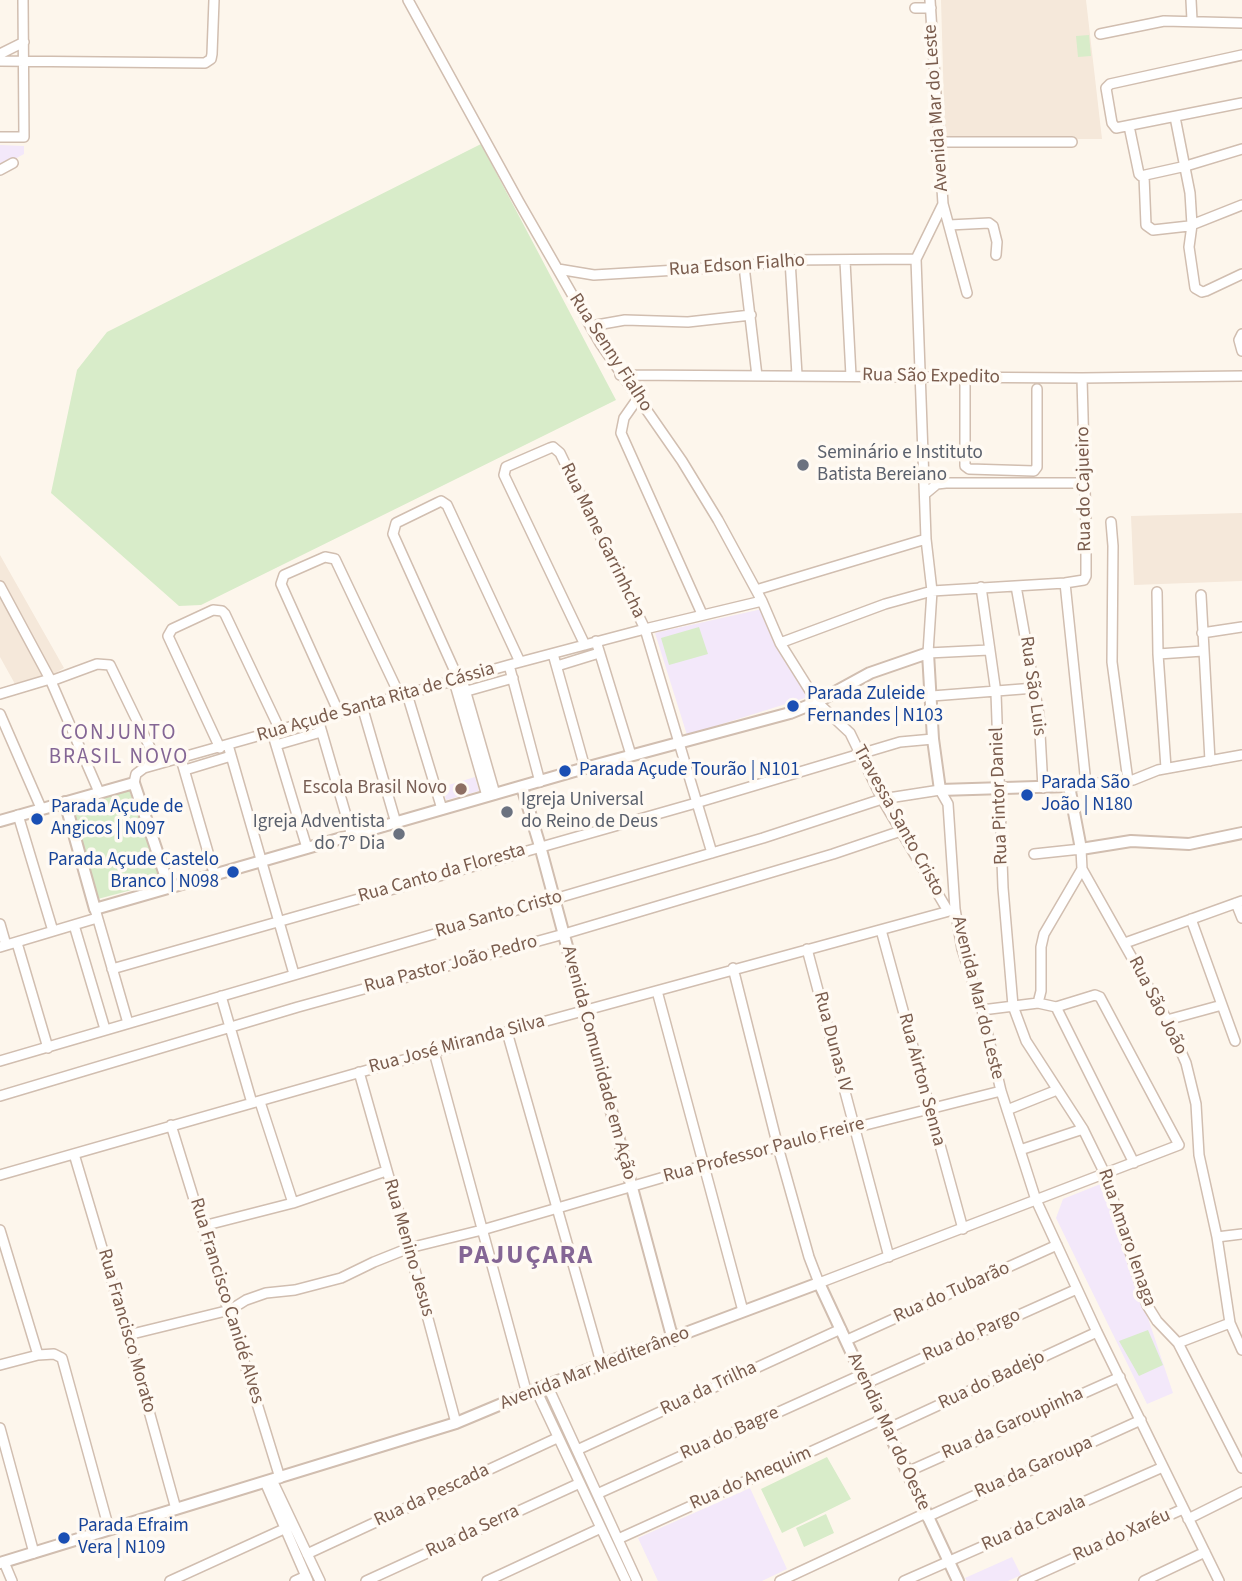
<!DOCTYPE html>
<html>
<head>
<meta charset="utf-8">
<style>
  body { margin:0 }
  canvas { display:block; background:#fdf6ec }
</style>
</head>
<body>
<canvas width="1242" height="1581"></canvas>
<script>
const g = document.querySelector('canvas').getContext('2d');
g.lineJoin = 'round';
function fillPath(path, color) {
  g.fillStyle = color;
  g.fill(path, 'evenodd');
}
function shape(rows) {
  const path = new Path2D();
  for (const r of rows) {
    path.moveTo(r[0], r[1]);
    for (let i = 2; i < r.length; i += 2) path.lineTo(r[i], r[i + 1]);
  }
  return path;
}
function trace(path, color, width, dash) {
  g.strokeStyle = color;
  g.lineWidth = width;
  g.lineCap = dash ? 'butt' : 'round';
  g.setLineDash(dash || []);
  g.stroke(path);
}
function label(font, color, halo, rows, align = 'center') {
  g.font = font + ' "Source Sans 3",sans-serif';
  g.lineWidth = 7;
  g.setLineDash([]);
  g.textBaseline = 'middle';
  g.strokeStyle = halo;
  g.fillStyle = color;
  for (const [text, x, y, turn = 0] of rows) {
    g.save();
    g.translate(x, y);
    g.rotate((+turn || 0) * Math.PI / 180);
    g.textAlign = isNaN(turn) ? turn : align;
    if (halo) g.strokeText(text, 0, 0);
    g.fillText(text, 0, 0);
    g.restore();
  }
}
fillPath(shape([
  [941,0,1086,0,1102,139,945,139],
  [1242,513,1242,581,1134,585,1131,516],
  [0,555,64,668,20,693,0,657]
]), '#f5e8da');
fillPath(shape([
  [0,145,24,146,24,154,0,167],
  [762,609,808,697,687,735,655,633],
  [475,777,479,791,446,800,442,787],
  [1103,1183,1173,1393,1147,1404,1056,1218,1063,1199],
  [750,1488,787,1569,762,1581,658,1581,638,1538],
  [1012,1557,1021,1575,1008,1581,967,1581,965,1578]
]), '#f3e8fa');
fillPath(shape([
  [1089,35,1091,56,1078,57,1076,36],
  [481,144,616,400,201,605,179,606,51,493,77,370,107,332],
  [699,627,708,654,669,665,661,638],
  [128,787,162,882,94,900,66,805],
  [1148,1330,1163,1365,1139,1376,1119,1341],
  [827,1457,851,1499,782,1533,761,1489],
  [826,1514,834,1533,804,1547,796,1528]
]), '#d8ecc9');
const minor = shape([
  [408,0,519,202,600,343,682,461,718,520,762,601,780,643,817,702,850,733,882,799,948,911],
  [930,0,943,204,916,259,926,539,932,591,928,653,989,650],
  [1191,0,1192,20],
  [915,8,931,8],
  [1100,34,1164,21,1242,23],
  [0,54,24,42],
  [1242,55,1110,84,1106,88,1112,123,1116,128,1242,103],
  [0,61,205,63,211,59,212,54,214,0],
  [1175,117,1190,193,1192,225,1189,247,1195,288,1202,292,1206,291,1242,274],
  [1129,126,1139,174,1141,176,1186,166,1242,149],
  [0,137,24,137,23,0],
  [939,142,1072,142],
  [0,170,13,163],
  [1144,176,1146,225,1153,230,1189,226,1242,205],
  [943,204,967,293],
  [949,225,989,223,993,226,997,242,996,255],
  [790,260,797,375],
  [845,261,851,376],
  [744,266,757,376],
  [558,269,594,275,744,266,790,260,916,259],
  [591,326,625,320,688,322,751,315],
  [1242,334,1239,340,1242,351],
  [620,375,1082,378,1242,376],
  [965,378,965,466,969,469,1034,471,1037,467,1037,389],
  [638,398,624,418,621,433,702,614],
  [925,494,937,484,946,483,1085,483],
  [1111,522,1113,546,1112,662,1128,781],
  [1065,583,1086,784],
  [0,586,50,679,99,792],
  [1016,586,1039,715,1043,788],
  [981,587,996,693,1003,888,1013,1006,1026,1041,1083,1129,1105,1174,1147,1305,1157,1321,1178,1343,1242,1468],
  [756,590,926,539],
  [1157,592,1158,654,1166,768],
  [1201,595,1210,761],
  [1202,633,1242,627],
  [596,641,631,755],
  [780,643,885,604,932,591,1065,583,1084,580,1086,576,1086,528,1082,378],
  [585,645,504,475,506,467,550,448,553,447,560,453,645,629,712,853],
  [553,654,585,768],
  [1158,654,1203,651],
  [509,665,540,782],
  [557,666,599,653],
  [456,677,454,681,487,796],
  [51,681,97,664,110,665,158,764],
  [460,693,513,678],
  [0,694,50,679],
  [407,694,442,809],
  [932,696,1035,688],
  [362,706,396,823],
  [339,713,281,584,284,575,325,557,335,559,400,696],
  [0,714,41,808],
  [318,719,352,836],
  [272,732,307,848],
  [228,745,294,974],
  [276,745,321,732],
  [220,748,168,636,172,629,213,610,222,611,225,614,280,730],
  [181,759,214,873],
  [185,770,231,756],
  [134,783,136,774,144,768,509,665,645,629,762,601],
  [1069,786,1133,780,1158,770,1242,755],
  [495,794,462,679,457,676,393,534,396,523,437,503,441,501,447,505,520,662],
  [18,815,53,931],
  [1034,854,1081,849,1082,869,1167,1020,1186,1063,1196,1104,1199,1155,1217,1237,1230,1323,1242,1350],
  [1236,903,1242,918],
  [95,909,128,1023],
  [1191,919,1235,1041],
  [0,924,6,945],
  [74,925,105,1029],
  [881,930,963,1229],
  [17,943,48,1048],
  [1125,943,1242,901],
  [0,947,97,918],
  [807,949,889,1257],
  [733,968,778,1147,809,1257,819,1283,1179,1145,1100,997,1095,995,1056,1007,1038,1003,982,1010],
  [112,969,696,803,900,742,933,739],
  [657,991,743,1311],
  [221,996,252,1103],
  [1038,1003,1041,991,1041,947,1044,934,1082,869],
  [1056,1007,1134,1163],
  [1167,1020,1222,1005],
  [507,1032,602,1366],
  [434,1052,527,1394],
  [0,1061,763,838,882,799,940,790,948,804,955,909,962,949,982,1010,1001,1091,1036,1200,1097,1332,1219,1581],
  [359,1072,409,1248,456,1423],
  [0,1096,298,1007,564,934,833,854,901,831],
  [260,1102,293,1203],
  [1007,1110,1057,1090],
  [171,1125,280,1478],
  [1020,1150,1083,1129],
  [74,1154,128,1335,176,1509],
  [0,1175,396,1062,953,910],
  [203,1226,293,1203,386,1171],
  [0,1230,38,1355],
  [1217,1237,1242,1234],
  [128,1335,230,1310,246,1300,266,1293,295,1290,341,1278,374,1262,409,1248,482,1230,702,1166,1001,1091],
  [847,1340,1057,1245],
  [1178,1343,1230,1323],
  [0,1365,38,1355,54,1354,62,1358,109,1529],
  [867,1383,1077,1289],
  [547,1385,637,1581],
  [536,1390,626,1581],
  [0,1428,34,1553],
  [887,1429,1097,1332],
  [577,1450,841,1329],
  [907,1472,1120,1377],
  [272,1480,320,1581],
  [265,1482,308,1581],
  [597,1494,863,1374],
  [927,1517,1141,1420],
  [1188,1519,1242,1492],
  [618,1539,883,1419],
  [307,1554,557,1438],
  [4,1562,12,1581],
  [170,1581,284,1529],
  [295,1581,306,1576],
  [366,1581,580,1483],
  [487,1581,601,1528],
  [780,1581,926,1513],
  [904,1581,1163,1467],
  [1023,1581,1183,1509],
  [1144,1581,1205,1552]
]);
const tertiary = shape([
  [522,787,540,846,673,1340],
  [65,802,95,909,585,768,790,713,817,702,870,673,928,653,933,739,940,790,1069,786,1081,849,1131,841,1189,844,1242,833],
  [0,821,134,783,169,887],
  [0,1563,456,1423,547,1385,819,1283,958,1581]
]);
trace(minor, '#d1beb0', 12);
trace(tertiary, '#d1beb0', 14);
trace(minor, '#fff', 9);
trace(tertiary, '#fff', 10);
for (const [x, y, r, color] of [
  [803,465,7,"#6b7280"],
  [793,706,7,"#1a4fb4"],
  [565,771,7,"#1a4fb4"],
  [461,789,7,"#8d6e63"],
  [1027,795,7,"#1a4fb4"],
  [507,812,7,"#6b7280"],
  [37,819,7,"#1a4fb4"],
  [399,834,7,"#6b7280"],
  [233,872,7,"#1a4fb4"],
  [64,1538,7,"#1a4fb4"]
]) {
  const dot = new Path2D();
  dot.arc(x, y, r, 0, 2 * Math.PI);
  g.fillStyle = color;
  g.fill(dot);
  trace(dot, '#fffaf3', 2.5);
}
label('19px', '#7a5c4d', '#fffaf3', [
  ["Avenida Mar do Leste",937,108,-94],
  ["Rua Edson Fialho",737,266,-4],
  ["Rua Senny Fialho",610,353,57],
  ["Rua São Expedito",931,377,1],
  ["Rua do Cajueiro",1085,489,-91],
  ["Rua Mane Garrinhcha",602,541,64],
  ["Rua São Luis",1032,686,82],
  ["Rua Açude Santa Rita de Cássia",376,703,-16],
  ["Rua Pintor Daniel",1000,796,-92],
  ["Travessa Santo Cristo",898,821,61],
  ["Rua Canto da Floresta",442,874,-16],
  ["Rua Santo Cristo",499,915,-16],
  ["Rua Pastor João Pedro",451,965,-15],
  ["Avenida Mar do Leste",977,998,76],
  ["Rua São João",1157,1006,63],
  ["Rua Dunas IV",832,1042,75],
  ["Rua José Miranda Silva",457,1045,-15],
  ["Avenida Comunidade em Ação",598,1063,75],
  ["Rua Airton Senna",921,1080,75],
  ["Rua Professor Paulo Freire",764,1151,-15],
  ["Rua Amaro Ienaga",1126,1238,71],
  ["Rua Menino Jesus",408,1248,74],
  ["Rua do Tubarão",952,1293,-24],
  ["Rua Francisco Canidé Alves",226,1301,73],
  ["Rua Francisco Morato",126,1331,74],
  ["Rua do Pargo",972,1336,-24],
  ["Avenida Mar Mediterâneo",595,1369,-21],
  ["Rua do Badejo",992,1381,-25],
  ["Rua da Trilha",709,1389,-25],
  ["Rua da Garoupinha",1013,1424,-24],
  ["Avendia Mar do Oeste",888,1432,65],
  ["Rua do Bagre",730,1434,-24],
  ["Rua da Garoupa",1034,1468,-24],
  ["Rua do Anequim",751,1479,-24],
  ["Rua da Pescada",432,1496,-25],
  ["Rua da Cavala",1034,1524,-24],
  ["Rua da Serra",473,1532,-25],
  ["Rua do Xaréu",1122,1536,-24]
]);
label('19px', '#5b616d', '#fffaf3', [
  ["Seminário e Instituto",817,454],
  ["Batista Bereiano",817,476],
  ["Igreja Universal",521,801],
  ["do Reino de Deus",521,823],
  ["Igreja Adventista",385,823,"right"],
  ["do 7º Dia",385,845,"right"]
], 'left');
label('19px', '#164399', '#fffaf3', [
  ["Parada Zuleide",807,695],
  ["Fernandes | N103",807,717],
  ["Parada Açude Tourão | N101",579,771],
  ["Parada São",1041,784],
  ["João | N180",1041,806],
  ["Parada Açude de",51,808],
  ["Angicos | N097",51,830],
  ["Parada Açude Castelo",219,861,"right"],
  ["Branco | N098",219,883,"right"],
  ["Parada Efraim",78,1527],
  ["Vera | N109",78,1549]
], 'left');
label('19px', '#785e54', '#fffaf3', [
  ["Escola Brasil Novo",447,789]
], 'right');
g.letterSpacing = '2px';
label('21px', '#846695', '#fffaf3', [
  ["CONJUNTO",119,734],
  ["BRASIL NOVO",119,758]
]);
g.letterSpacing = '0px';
g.letterSpacing = '2px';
label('bold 26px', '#846695', '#fffaf3', [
  ["PAJUÇARA",526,1257]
]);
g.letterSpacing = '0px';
</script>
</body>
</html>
